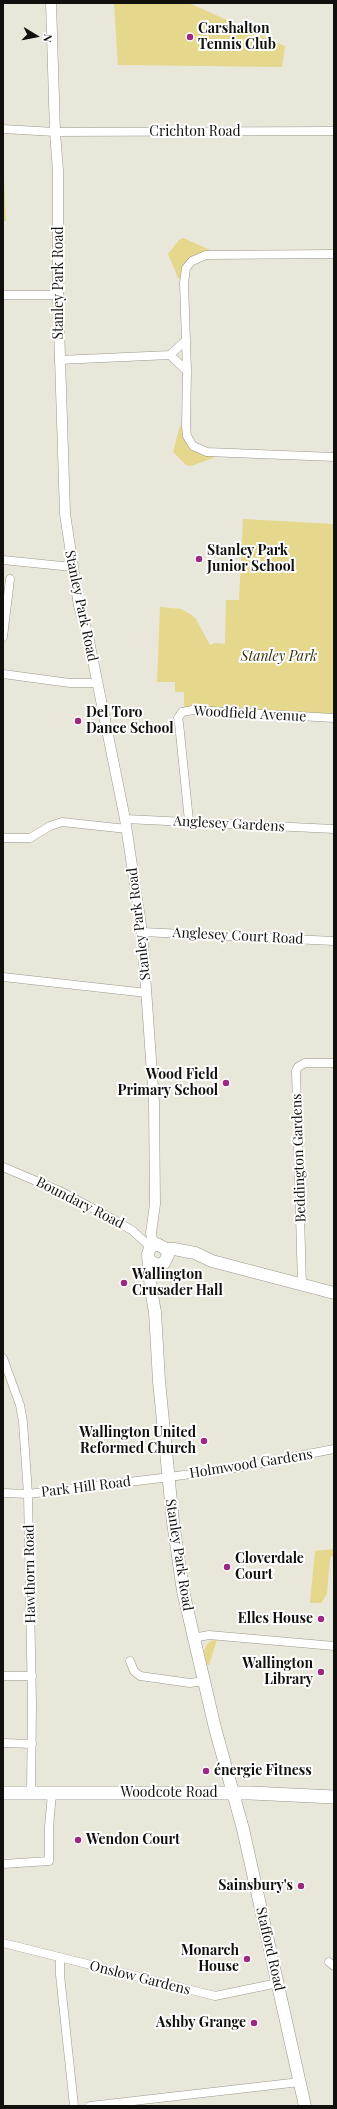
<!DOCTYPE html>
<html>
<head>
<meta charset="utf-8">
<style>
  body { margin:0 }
  #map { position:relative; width:337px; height:2109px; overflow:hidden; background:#e9e7da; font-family:"Playfair Display",serif }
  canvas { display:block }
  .frame { position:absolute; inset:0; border:4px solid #11100c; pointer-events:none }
  .north { position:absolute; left:16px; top:16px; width:40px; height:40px; -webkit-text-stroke:3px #fff; paint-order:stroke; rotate:100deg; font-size:11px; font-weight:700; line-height:16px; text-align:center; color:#11100c }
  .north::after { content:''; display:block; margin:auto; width:14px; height:18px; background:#11100c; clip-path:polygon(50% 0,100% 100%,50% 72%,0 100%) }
</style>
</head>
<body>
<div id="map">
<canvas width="337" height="2109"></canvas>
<div class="frame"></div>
<div class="north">N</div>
</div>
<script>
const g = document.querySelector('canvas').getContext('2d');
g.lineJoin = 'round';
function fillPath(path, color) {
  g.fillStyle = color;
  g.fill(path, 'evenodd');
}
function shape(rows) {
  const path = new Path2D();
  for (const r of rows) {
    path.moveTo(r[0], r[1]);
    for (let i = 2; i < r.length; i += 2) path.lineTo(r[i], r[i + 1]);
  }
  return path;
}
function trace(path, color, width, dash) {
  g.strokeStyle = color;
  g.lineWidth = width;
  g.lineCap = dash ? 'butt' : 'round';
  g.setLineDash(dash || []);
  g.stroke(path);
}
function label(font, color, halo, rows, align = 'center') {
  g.font = font + ' "Playfair Display",serif';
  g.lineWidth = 4;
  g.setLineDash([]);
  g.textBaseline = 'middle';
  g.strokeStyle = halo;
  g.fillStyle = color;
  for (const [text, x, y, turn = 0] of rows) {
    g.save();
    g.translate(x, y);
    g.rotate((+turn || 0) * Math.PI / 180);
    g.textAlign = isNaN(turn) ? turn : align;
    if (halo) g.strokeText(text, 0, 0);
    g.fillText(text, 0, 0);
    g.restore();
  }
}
fillPath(shape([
  [114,3,189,3,285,46,282,67,118,65],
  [3,135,3,157,6,221,3,221],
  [183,238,208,249,212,253,199,255,182,281,178,278,168,254,179,240],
  [185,421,187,440,219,454,213,458,191,466,186,465,173,452,179,429],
  [243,519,334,524,334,715,184,710,184,692,175,692,175,682,157,682,160,607,181,609,190,614,196,619,210,645,215,643,225,644,226,600,239,600],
  [334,1549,334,1556,330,1557,327,1594,321,1603,310,1603,315,1551],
  [213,1640,217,1640,216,1643,209,1665,207,1665,204,1651,207,1644]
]), '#e5d78b');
const minor = shape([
  [3,129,55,132,334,131],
  [334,254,206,255,192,261,186,268,184,283,187,371,186,426,187,436,193,446,207,452,334,457],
  [3,295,58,295],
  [170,355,186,340],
  [59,360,170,355,187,371],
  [3,560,72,567],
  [3,637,10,579],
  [3,674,70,683,97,683],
  [125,819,334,829],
  [189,821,179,723,178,718,182,712,193,710,334,718],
  [3,838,30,838,50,826,62,822,127,829],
  [142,932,334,941],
  [3,977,147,993],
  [3,1167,62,1192,120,1223,133,1231,147,1244,149,1250],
  [302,1286,296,1071,298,1067,305,1063,334,1063],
  [3,1358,20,1405,23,1422,28,1494,32,1704,31,1793],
  [3,1493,28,1494,162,1478,241,1467,334,1449],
  [193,1638,209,1635,334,1646],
  [130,1661,134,1671,140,1676,190,1683,204,1681],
  [3,1676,32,1676],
  [3,1743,32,1744],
  [3,1864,49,1861,49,1827,52,1793],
  [3,1943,215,1996,278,1983],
  [60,1958,60,1975,74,2106],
  [329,1962,334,1966],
  [90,2106,300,2082]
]);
const tertiary = shape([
  [51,3,55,132,58,171,58,295,65,514,79,606,88,636,125,819,142,932,154,1102,155,1204,151,1233,153,1246]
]);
const secondary = shape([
  [166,1249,174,1249,195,1253,212,1261,334,1293],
  [149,1260,156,1265,164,1263,168,1255,166,1249,157,1244,150,1248,148,1254,151,1290,155,1312,159,1381,173,1522,183,1591,215,1728,243,1829,305,2106]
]);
const primary = shape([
  [3,1793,251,1793,334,1797]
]);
trace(minor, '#9a988c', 9);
trace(tertiary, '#9a988c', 11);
trace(secondary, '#9a988c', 13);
trace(primary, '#9a988c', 14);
trace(minor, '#fff', 8);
trace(tertiary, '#fff', 10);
trace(secondary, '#fff', 12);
trace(primary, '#fff', 13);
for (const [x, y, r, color] of [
  [190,37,4,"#9c2883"],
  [199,559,4,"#9c2883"],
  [78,721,4,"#9c2883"],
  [226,1083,4,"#9c2883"],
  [124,1283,4,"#9c2883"],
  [204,1441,4,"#9c2883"],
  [227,1567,4,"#9c2883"],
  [321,1619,4,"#9c2883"],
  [321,1672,4,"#9c2883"],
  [206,1771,4,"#9c2883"],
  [78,1840,4,"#9c2883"],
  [301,1886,4,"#9c2883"],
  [247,1959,4,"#9c2883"],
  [254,2023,4,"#9c2883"]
]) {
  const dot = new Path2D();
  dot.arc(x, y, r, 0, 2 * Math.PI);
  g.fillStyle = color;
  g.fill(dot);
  trace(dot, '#fff', 1.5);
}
label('bold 14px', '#11100c', '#fff', [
  ["Carshalton",198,29],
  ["Tennis Club",198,45],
  ["Stanley Park",207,551],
  ["Junior School",207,567],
  ["Del Toro",86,713],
  ["Dance School",86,729],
  ["Wood Field",218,1075,"right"],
  ["Primary School",218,1091,"right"],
  ["Wallington",132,1275],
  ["Crusader Hall",132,1291],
  ["Wallington United",196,1433,"right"],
  ["Reformed Church",196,1449,"right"],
  ["Cloverdale",235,1559],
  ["Court",235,1575],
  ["Elles House",313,1619,"right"],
  ["Wallington",313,1664,"right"],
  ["Library",313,1680,"right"],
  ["énergie Fitness",214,1771],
  ["Wendon Court",86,1840],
  ["Sainsbury's",293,1886,"right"],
  ["Monarch",239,1951,"right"],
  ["House",239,1967,"right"],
  ["Ashby Grange",246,2023,"right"]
], 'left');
label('14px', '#11100c', '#fff', [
  ["Crichton Road",195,132],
  ["Stanley Park Road",59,283,-90],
  ["Stanley Park Road",81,606,78],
  ["Woodfield Avenue",250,714,3],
  ["Anglesey Gardens",229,824,3],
  ["Stanley Park Road",139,924,-97],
  ["Anglesey Court Road",238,936,3],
  ["Beddington Gardens",299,1158,-92],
  ["Boundary Road",80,1203,27],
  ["Holmwood Gardens",251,1464,-9],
  ["Park Hill Road",86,1487,-7],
  ["Stanley Park Road",179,1555,81],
  ["Hawthorn Road",30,1574,-91],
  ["Woodcote Road",169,1793],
  ["Stafford Road",270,1949,77],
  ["Onslow Gardens",140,1978,14]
]);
label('italic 14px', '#39320b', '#fff', [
  ["Stanley Park",279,657]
]);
</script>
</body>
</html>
